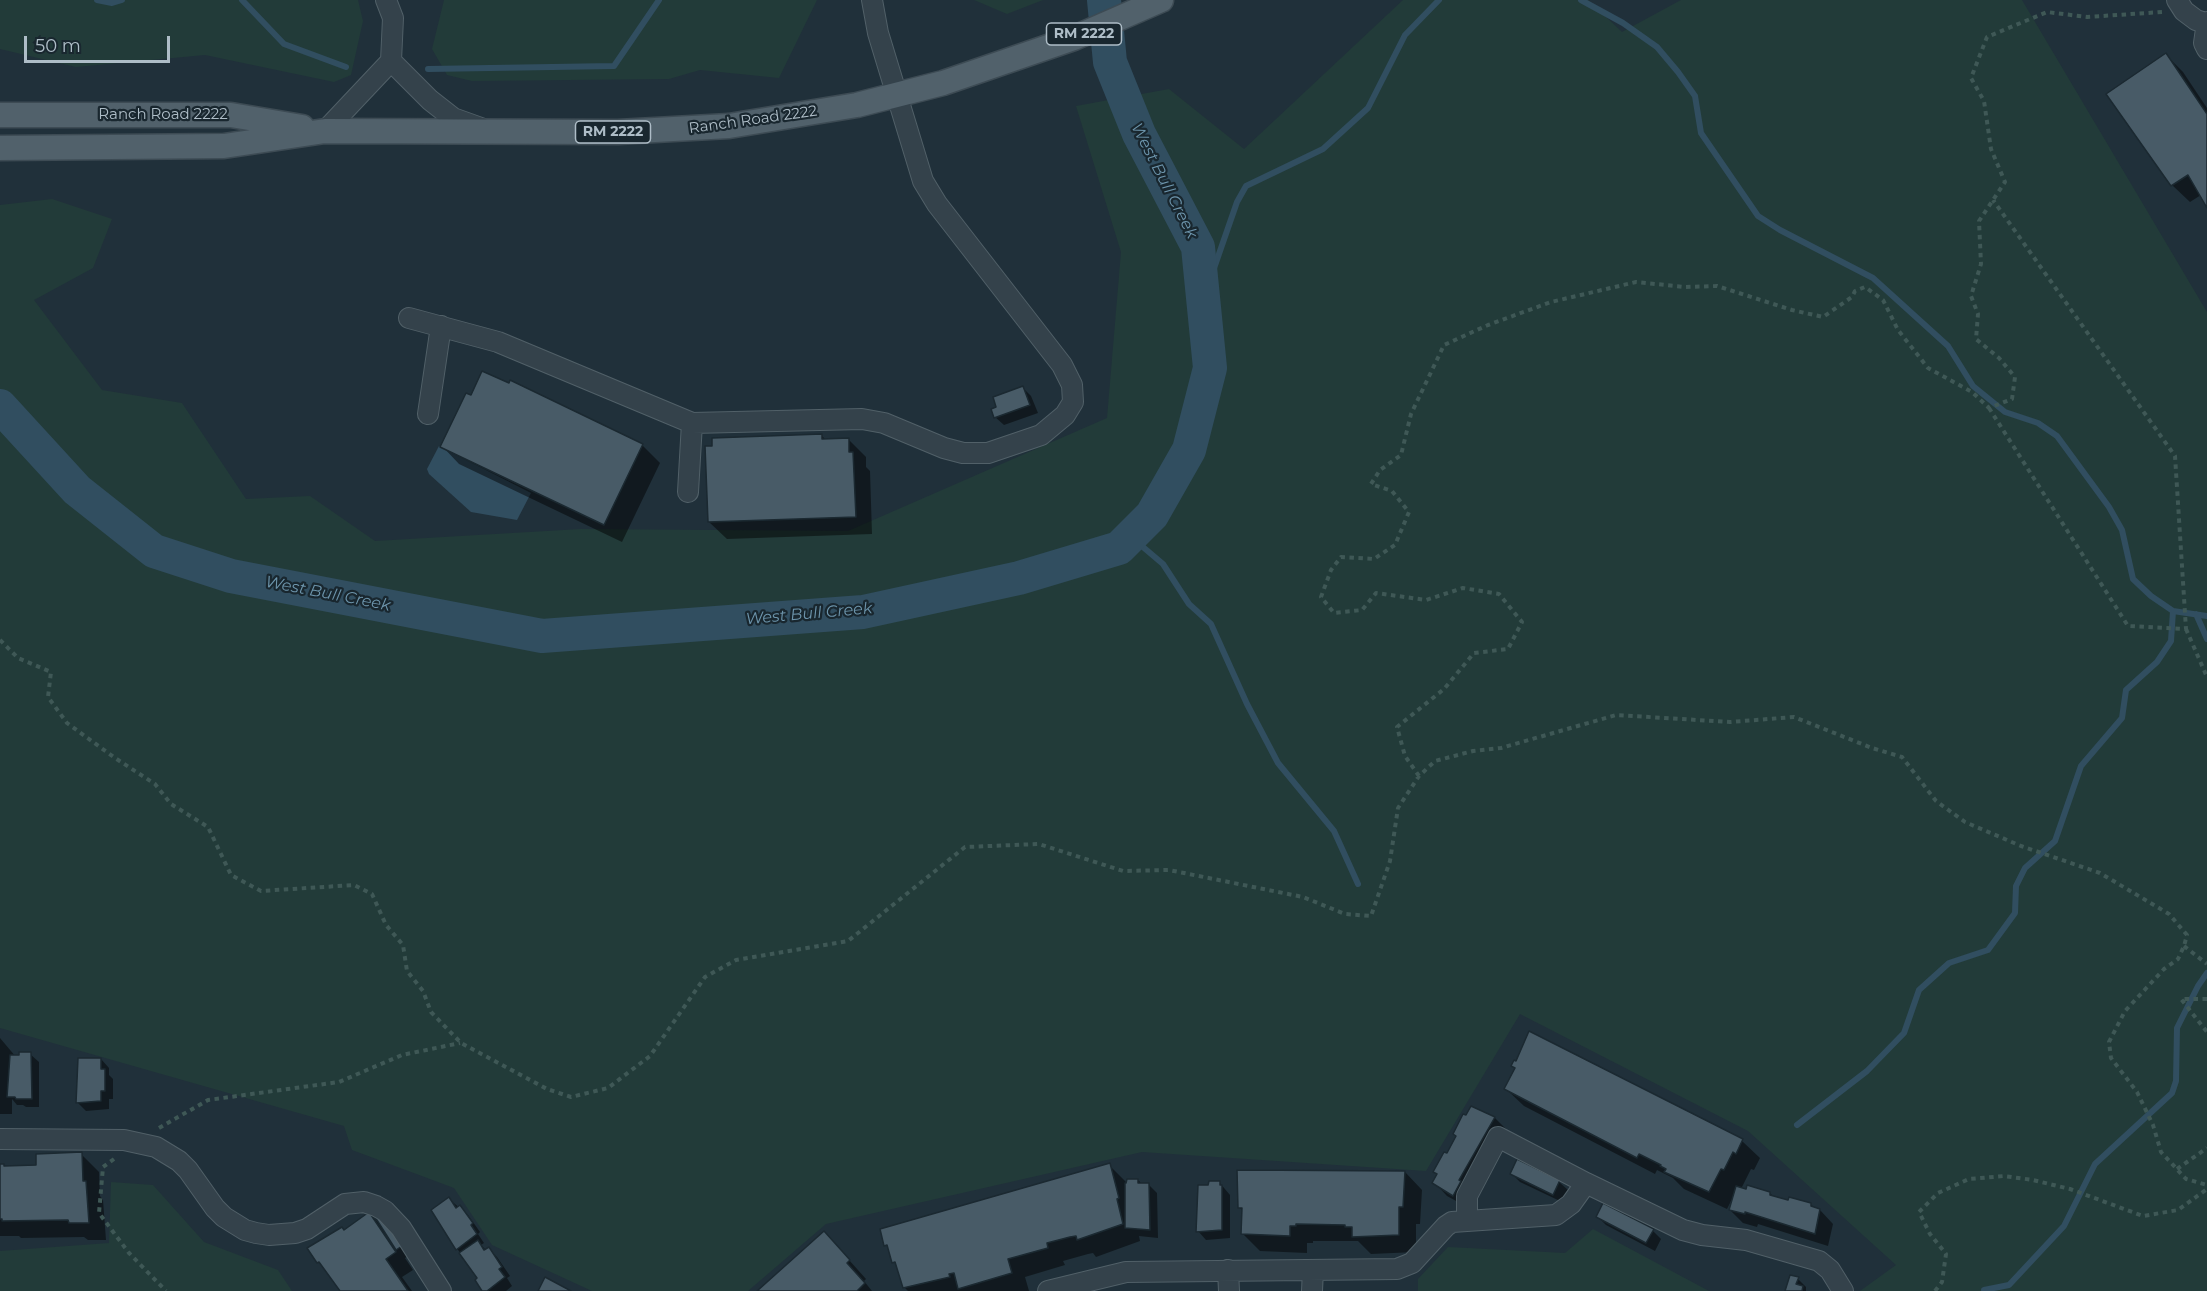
<!DOCTYPE html>
<html>
<head>
<meta charset="utf-8">
<style>
  body { margin:0 }
  #map { position:relative; width:2207px; height:1291px; overflow:hidden; background:#20303a; font-family:Montserrat,sans-serif }
  canvas { display:block }
  .scale { position:absolute; left:24px; top:36px; width:146px; height:27px; box-sizing:border-box; border:3px solid #aebdc7; border-top:0; padding-left:8px; font-size:18px; line-height:21px; white-space:nowrap; color:#aebdc7; -webkit-text-stroke:4px #19272f; paint-order:stroke }
</style>
</head>
<body>
<div id="map">
<canvas width="2207" height="1291"></canvas>
<div class="scale">50 m</div>
</div>
<script>
const g = document.querySelector('canvas').getContext('2d');
g.lineJoin = 'round';
function fillPath(path, color) {
  g.fillStyle = color;
  g.fill(path, 'evenodd');
}
function shape(rows) {
  const path = new Path2D();
  for (const r of rows) {
    path.moveTo(r[0], r[1]);
    for (let i = 2; i < r.length; i += 2) path.lineTo(r[i], r[i + 1]);
  }
  return path;
}
function trace(path, color, width, dash) {
  g.strokeStyle = color;
  g.lineWidth = width;
  g.lineCap = dash ? 'butt' : 'round';
  g.setLineDash(dash || []);
  g.stroke(path);
}
function label(font, color, halo, rows, align = 'center') {
  g.font = font + ' Montserrat,sans-serif';
  g.lineWidth = 4.5;
  g.setLineDash([]);
  g.textBaseline = 'middle';
  g.strokeStyle = halo;
  g.fillStyle = color;
  for (const [text, x, y, turn = 0] of rows) {
    g.save();
    g.translate(x, y);
    g.rotate((+turn || 0) * Math.PI / 180);
    g.textAlign = isNaN(turn) ? turn : align;
    if (halo) g.strokeText(text, 0, 0);
    g.fillText(text, 0, 0);
    g.restore();
  }
}
fillPath(shape([
  [0,0,358,0,363,21,351,75,334,82,205,55,76,67,0,49],
  [444,0,817,0,779,78,700,70,669,79,472,81,447,75,432,49],
  [974,0,1043,0,1007,14],
  [1403,0,1588,0,1622,32,1681,0,2022,0,2207,312,2207,1291,1860,1291,1896,1265,1748,1131,1520,1014,1426,1171,1142,1152,826,1224,748,1291,592,1291,492,1245,454,1188,352,1150,344,1126,0,1028,0,205,52,199,112,219,93,268,34,300,102,390,182,403,246,499,310,496,375,541,581,529,848,531,1107,418,1121,252,1076,106,1169,89,1244,149],
  [111,1182,153,1185,204,1242,278,1270,292,1291,0,1291,0,1251,109,1243],
  [1593,1229,1709,1291,1418,1291,1418,1279,1448,1247,1565,1253]
]), '#223b39');
fillPath(shape([
  [439,446,531,493,517,520,471,512,429,474,427,469]
]), '#314e60');
fillPath(shape([
  [2166,55,2183,72,2207,108,2207,205,2201,195,2190,202,2172,185],
  [1023,388,1031,396,1038,413,1004,425,995,417,998,408],
  [821,435,826,440,848,439,866,457,866,467,870,471,872,534,727,539,709,522],
  [642,445,660,463,622,542,459,464,442,446],
  [1530,1033,1742,1141,1760,1158,1754,1170,1751,1169,1741,1189,1770,1193,1775,1198,1811,1205,1820,1210,1833,1224,1828,1246,1758,1224,1757,1227,1743,1223,1730,1210,1733,1201,1731,1201,1727,1209,1684,1189,1673,1178,1657,1170,1655,1174,1524,1106,1506,1089,1516,1069,1512,1066,1516,1063],
  [0,1038,16,1057,30,1054,39,1062,39,1107,26,1107,23,1105,17,1105,12,1099,12,1114,0,1114],
  [101,1059,109,1068,109,1075,113,1079,113,1099,109,1099,109,1109,86,1111,78,1103],
  [1472,1108,1495,1118,1508,1131,1471,1194,1467,1207,1447,1196,1434,1182,1438,1175,1435,1172,1447,1155],
  [81,1154,99,1172,100,1196,103,1200,106,1240,88,1240,84,1237,21,1238,19,1236,0,1236,0,1166,5,1167,38,1167],
  [1109,1165,1128,1184,1138,1180,1142,1184,1148,1184,1157,1193,1158,1238,1139,1236,1140,1241,1096,1257,1093,1253,1088,1254,1063,1261,1065,1265,1025,1277,1029,1291,908,1291,904,1287,898,1267,894,1262,890,1249,886,1245],
  [1405,1172,1422,1190,1420,1224,1416,1224,1416,1252,1371,1254,1358,1241,1313,1241,1313,1243,1307,1243,1307,1253,1260,1251,1243,1234,1243,1211,1239,1207],
  [1512,1174,1559,1182,1568,1190,1562,1202,1520,1182],
  [1219,1182,1230,1195,1230,1238,1206,1240,1198,1231,1210,1186],
  [449,1199,468,1215,480,1232,478,1234,484,1243,481,1245,486,1250,488,1249,497,1257,510,1276,507,1278,512,1286,506,1291,484,1291,479,1279,448,1236],
  [369,1214,413,1253,405,1258,413,1270,402,1277,412,1291,342,1291,309,1249,344,1231],
  [1598,1217,1653,1231,1661,1239,1655,1251,1606,1225],
  [841,1251,866,1279,864,1281,872,1291,758,1291],
  [1798,1279,1806,1287,1806,1291,1787,1291]
]), '#0007');
trace(shape([
  [97,0,112,3,122,0],
  [242,0,284,44,346,67],
  [1581,0,1623,23,1657,47,1678,72,1695,96,1701,133,1758,216,1780,230,1873,278,1948,346,1973,386,2005,412,2038,423,2057,436,2109,507,2122,530,2133,579,2151,596,2173,611,2207,616],
  [428,69,614,66,659,0],
  [1203,300,1237,202,1246,186,1323,149,1368,108,1405,35,1439,0],
  [1130,536,1163,564,1189,604,1211,624,1247,704,1278,763,1334,831,1358,884],
  [2196,614,2207,639],
  [1797,1125,1867,1071,1904,1033,1919,990,1949,963,1988,950,2015,913,2016,886,2025,868,2055,841,2081,766,2122,718,2126,690,2157,662,2171,641,2173,611],
  [1984,1290,2009,1285,2064,1226,2095,1164,2172,1093,2176,1081,2177,1028,2198,986,2207,973]
]), '#314e60', 6);
trace(shape([
  [0,406,77,490,154,551,231,576,542,636,863,612,1019,578,1119,548,1152,515,1189,450,1210,368,1198,247,1139,134,1110,62,1104,0]
]), '#314e60', 34);
const building = shape([
  [2166,53,2207,114,2207,208,2188,175,2171,186,2106,94,2166,53],
  [482,371,509,383,510,380,643,444,604,525,440,447,466,393,471,395,482,371],
  [1023,386,1030,405,994,418,991,409,996,407,993,397,1023,386],
  [822,434,822,439,849,438,849,452,853,452,856,517,708,522,705,446,712,446,712,438,822,434],
  [1529,1031,1743,1139,1736,1154,1733,1152,1724,1170,1721,1169,1709,1192,1664,1172,1666,1169,1660,1166,1661,1165,1639,1154,1637,1158,1504,1089,1515,1068,1511,1066,1514,1060,1516,1061,1529,1031],
  [19,1052,31,1052,32,1099,16,1099,15,1097,7,1097,10,1055,19,1055,19,1052],
  [78,1058,101,1058,101,1069,105,1069,105,1091,101,1091,101,1101,76,1103,78,1058],
  [1471,1106,1495,1117,1459,1180,1461,1181,1453,1196,1432,1183,1437,1174,1433,1172,1444,1152,1447,1153,1456,1136,1453,1134,1463,1114,1466,1115,1471,1106],
  [82,1152,83,1181,86,1181,89,1223,69,1223,68,1220,2,1221,2,1219,0,1219,0,1164,4,1164,4,1166,36,1165,36,1154,82,1152],
  [1517,1159,1560,1180,1553,1195,1510,1174,1517,1159],
  [1110,1163,1119,1198,1117,1199,1123,1224,1077,1240,1076,1236,1070,1237,1047,1243,1048,1248,1008,1259,1012,1273,958,1289,954,1273,949,1274,950,1277,903,1288,895,1262,892,1263,887,1245,884,1246,880,1229,1110,1163],
  [1237,1170,1405,1171,1403,1207,1399,1207,1399,1235,1352,1237,1352,1227,1345,1227,1345,1225,1296,1224,1296,1226,1290,1226,1290,1236,1241,1234,1242,1208,1238,1208,1237,1170],
  [1127,1179,1138,1179,1138,1183,1149,1183,1150,1230,1125,1228,1125,1183,1126,1183,1127,1179],
  [1209,1181,1220,1181,1220,1185,1222,1185,1222,1230,1196,1232,1198,1185,1208,1185,1209,1181],
  [1747,1185,1770,1192,1770,1195,1788,1200,1789,1197,1811,1203,1811,1206,1820,1209,1815,1234,1745,1212,1745,1214,1729,1210,1736,1186,1746,1189,1747,1185],
  [449,1197,456,1208,460,1205,473,1223,471,1225,477,1234,456,1250,431,1210,449,1197],
  [1603,1203,1654,1229,1646,1243,1596,1217,1603,1203],
  [384,1211,405,1244,396,1250,375,1217,384,1211],
  [369,1212,396,1252,386,1259,408,1291,340,1291,319,1262,317,1263,307,1248,342,1227,344,1230,369,1212],
  [824,1231,850,1260,847,1263,865,1283,857,1291,757,1291,824,1231],
  [478,1240,484,1250,489,1247,502,1267,499,1269,505,1277,487,1291,482,1291,475,1280,477,1278,459,1253,478,1240],
  [1790,1275,1799,1277,1796,1284,1803,1286,1802,1291,1785,1291,1790,1275],
  [545,1277,571,1291,538,1291,545,1277]
]);
fillPath(building, '#485b67');
trace(building, '#1b2931', 1.5);
const minor = shape([
  [2177,0,2184,11,2196,20,2205,23],
  [2207,22,2204,43,2207,49],
  [391,61,430,100,453,118,481,128],
  [325,131,391,61,393,18,386,0],
  [409,318,498,342,692,423,862,419,884,423,944,448,963,453,988,453,1041,435,1065,415,1073,402,1072,385,1062,365,937,204,923,181,878,33,872,0],
  [428,414,441,326],
  [688,492,692,423],
  [0,1139,124,1140,156,1147,179,1161,188,1170,215,1208,224,1217,245,1230,256,1233,269,1235,295,1233,307,1229,345,1204,364,1202,376,1206,385,1211,401,1228,441,1291],
  [1467,1220,1467,1196,1498,1137,1586,1183],
  [1228,1270,1229,1291],
  [1048,1291,1126,1272,1397,1269,1412,1263,1446,1226,1452,1222,1556,1215,1571,1204,1586,1183,1683,1230,1702,1235,1746,1240,1819,1261,1830,1270,1843,1291],
  [1312,1291,1313,1270]
]);
const major = shape([
  [0,115,231,115,302,127],
  [0,148,224,146,325,131,618,132,729,126,857,105,943,83,1074,38,1161,0]
]);
trace(minor, '#516068', 22);
trace(major, '#3d4b54', 27);
trace(shape([
  [1989,408,2128,626,2186,629,2175,456,1993,200],
  [2186,629,2207,677],
  [0,640,18,658,51,672,48,697,67,723,115,758,155,784,171,804,208,827,231,875,261,891,354,885,372,894,386,925,403,945,407,971,423,991,431,1012,461,1043,547,1089,571,1097,608,1088,650,1056,705,977,736,960,848,941,965,847,1039,844,1123,871,1169,870,1303,897,1345,914,1371,916,1390,861,1398,808,1419,776,1435,761,1473,751,1501,748,1616,715,1730,722,1794,717,1872,748,1902,757,1936,801,1965,822,2021,846,2100,873,2169,914,2187,935,2184,946,2178,959,2164,969,2125,1011,2109,1042,2111,1058,2137,1092,2153,1125,2161,1152,2186,1179,2207,1185],
  [1419,776,1405,756,1397,727,1444,689,1474,653,1508,649,1522,622,1499,594,1463,588,1426,600,1376,593,1362,610,1334,613,1321,597,1331,570,1341,557,1374,559,1395,545,1409,512,1392,491,1371,484,1380,470,1401,455,1411,414,1444,345,1488,325,1551,302,1636,282,1685,287,1717,286,1792,310,1823,317,1852,297,1855,291,1865,287,1883,300,1898,330,1928,368,1972,392,1989,408,2012,399,2015,377,1999,358,1976,339,1978,314,1971,296,1981,264,1979,221,2005,182,1991,149,1984,101,1971,78,1987,37,2047,12,2087,17,2162,12],
  [2184,946,2207,964],
  [2207,999,2181,999,2207,1032],
  [159,1128,208,1100,339,1082,402,1055,460,1043],
  [114,1159,103,1167,99,1213,129,1253,166,1291],
  [2177,1169,2207,1148],
  [1935,1291,1942,1282,1946,1254,1930,1234,1919,1212,1938,1193,1969,1179,2004,1176,2033,1180,2070,1189,2143,1216,2178,1210,2207,1189]
]), '#3f5856', 4, [4.5, 4.5]);
trace(minor, '#34424b', 20);
trace(major, '#51616b', 24);
for (const [x, y, w] of [
  [1084,34,75],
  [613,132,75]
]) {
  const box = new Path2D();
  box.roundRect(x - w / 2, y - 11, w, 22, 4.5);
  g.fillStyle = '#19272f';
  g.fill(box);
  trace(box, '#aebdc7', 1.5);
}
label('bold 14px', '#aebdc7', null, [
  ["RM 2222",1084,34],
  ["RM 2222",613,132]
]);
label('15px', '#aebdc7', '#19272f', [
  ["Ranch Road 2222",163,115],
  ["Ranch Road 2222",753,120,-8]
]);
label('italic 16px', '#6d95ac', '#19272f', [
  ["West Bull Creek",1164,181,63],
  ["West Bull Creek",328,594,11],
  ["West Bull Creek",809,614,-5]
]);
</script>
</body>
</html>
